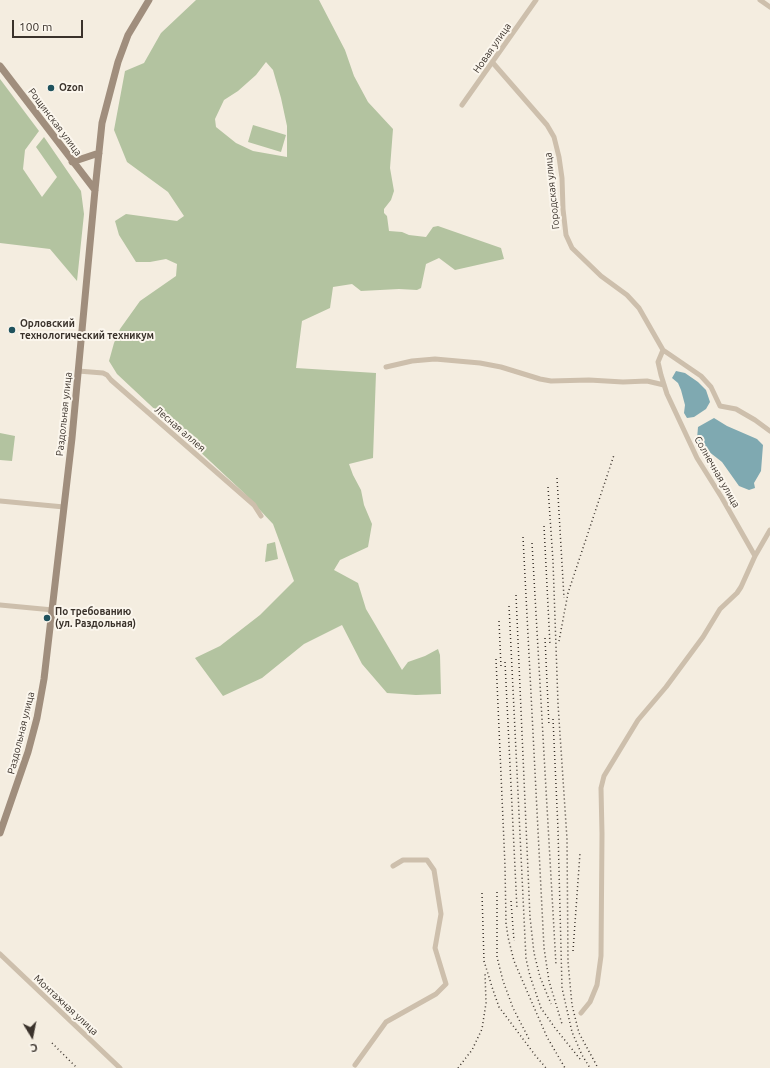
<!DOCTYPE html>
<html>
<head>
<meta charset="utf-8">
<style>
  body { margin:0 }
  #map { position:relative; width:770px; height:1068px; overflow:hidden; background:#f4ede0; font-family:Ubuntu,sans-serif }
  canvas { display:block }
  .north { position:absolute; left:12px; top:1016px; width:40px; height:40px; -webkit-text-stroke:3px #fbf6ed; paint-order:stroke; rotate:170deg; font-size:11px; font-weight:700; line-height:16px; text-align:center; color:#3a322b }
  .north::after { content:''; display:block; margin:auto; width:14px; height:18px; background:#3a322b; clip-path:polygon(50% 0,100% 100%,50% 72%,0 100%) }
  .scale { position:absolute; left:12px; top:20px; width:71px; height:18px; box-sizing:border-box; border:2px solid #3a322b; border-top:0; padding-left:5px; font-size:12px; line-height:14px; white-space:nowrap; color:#3a322b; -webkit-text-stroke:3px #fbf6ed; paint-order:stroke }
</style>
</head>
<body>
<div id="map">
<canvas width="770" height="1068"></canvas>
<div class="north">С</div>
<div class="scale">100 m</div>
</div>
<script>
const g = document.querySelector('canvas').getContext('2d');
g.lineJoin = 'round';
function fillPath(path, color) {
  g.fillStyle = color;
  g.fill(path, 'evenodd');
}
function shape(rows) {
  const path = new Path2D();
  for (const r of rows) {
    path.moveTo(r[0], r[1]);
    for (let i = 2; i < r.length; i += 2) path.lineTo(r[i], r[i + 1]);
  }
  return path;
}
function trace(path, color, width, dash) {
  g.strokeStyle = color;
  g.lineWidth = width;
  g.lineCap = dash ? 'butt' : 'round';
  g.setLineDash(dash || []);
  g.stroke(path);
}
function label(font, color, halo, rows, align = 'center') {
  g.font = font + ' Ubuntu,sans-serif';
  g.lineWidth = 4;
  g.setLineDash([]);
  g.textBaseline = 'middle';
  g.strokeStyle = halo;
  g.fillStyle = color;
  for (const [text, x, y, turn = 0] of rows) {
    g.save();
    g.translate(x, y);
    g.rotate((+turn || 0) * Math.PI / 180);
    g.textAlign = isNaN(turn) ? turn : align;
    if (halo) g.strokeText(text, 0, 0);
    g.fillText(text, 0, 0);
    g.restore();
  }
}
fillPath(shape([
  [196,0,319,0,345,50,354,76,368,102,393,129,390,168,394,191,391,200,384,209,384,213,387,216,389,231,402,232,409,235,426,237,433,227,438,226,501,248,504,259,455,270,439,258,426,264,421,288,417,290,399,289,361,291,352,284,333,287,330,308,302,321,296,368,376,373,373,458,349,464,353,475,361,490,364,505,372,524,368,547,340,560,334,570,358,583,366,609,402,670,408,662,425,656,438,649,440,655,441,694,416,695,387,693,362,664,342,625,304,644,262,678,223,696,195,658,220,646,260,615,294,581,273,524,243,492,117,374,109,361,114,343,120,329,140,301,176,276,177,264,166,259,150,262,136,262,119,235,115,221,126,214,177,221,184,216,168,192,127,162,114,130,125,71,144,63,161,33],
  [266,62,273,70,281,98,287,126,287,157,253,151,236,143,216,127,215,119,224,100,238,91,256,75],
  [0,79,39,131,25,150,23,169,42,197,57,177,36,147,44,137,81,191,84,214,77,281,50,249,0,243],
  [253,125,286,135,281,152,248,142],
  [0,433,15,436,12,461,0,460],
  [275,542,278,559,265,562,267,544]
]), '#b3c3a0');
fillPath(shape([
  [676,371,685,373,698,382,706,390,710,402,706,409,694,417,687,418,684,413,685,405,681,390,678,383,672,378],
  [714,418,727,426,757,439,763,445,761,471,754,483,755,488,749,490,739,486,722,462,708,451,697,439,698,427]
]), '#7fa9b1');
trace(shape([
  [760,0,770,7],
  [493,63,547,125,554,137,559,157,562,178,563,209,566,235,572,248,601,276,627,295,639,308,663,350,701,376,711,387,720,406,736,409,755,420,770,431],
  [462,105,536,0],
  [663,350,658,362,661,375,667,394,697,458,722,498,755,556],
  [386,367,412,361,435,359,480,363,501,367,540,379,551,381,589,380,623,382,647,381,664,385],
  [78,371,103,373,107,375,111,380,254,505,261,516],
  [0,501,64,507],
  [0,605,53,610],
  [0,954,120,1068],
  [581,1013,590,1002,597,985,601,956,602,834,601,788,604,776,638,720,666,687,703,637,720,609,737,593,741,587,755,556,770,530],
  [355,1065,386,1022,436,994,446,984,435,948,441,914,434,870,427,860,403,860,393,866]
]), '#cdbfac', 5);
trace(shape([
  [0,66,95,190],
  [72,162,99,153],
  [0,833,28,752,37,718,44,679,72,438,95,190,102,123,118,62,128,35,149,0]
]), '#a08e7d', 7);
trace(shape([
  [557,478,564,598],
  [548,487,553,561,558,704,567,839,568,962,572,1005,579,1033,598,1068],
  [544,526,550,645],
  [523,537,544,948,549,981,562,1024],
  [532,543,556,965],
  [516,595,530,917,534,953,540,977,551,1004],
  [509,606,526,959,530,976,541,1008,555,1028,580,1059],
  [499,621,501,667],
  [545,638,549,726],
  [559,641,568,593,614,455],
  [496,659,505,866,506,923,508,937,514,961,533,1005,547,1037,565,1068],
  [505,662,517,909],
  [553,719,558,829,562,988,572,1032,582,1055,590,1068],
  [497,892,497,957,503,981,513,1008,530,1041],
  [482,893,484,961,493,990,499,1007,535,1055,546,1068],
  [511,901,514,941],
  [573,951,580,853],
  [52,1043,77,1068],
  [458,1068,472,1050,482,1029,486,1003,485,973]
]), '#3a322b', 1.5, [1, 3]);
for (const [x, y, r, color] of [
  [51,88,4,"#1f525d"],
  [12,330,4,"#1f525d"],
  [47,618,4,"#1f525d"]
]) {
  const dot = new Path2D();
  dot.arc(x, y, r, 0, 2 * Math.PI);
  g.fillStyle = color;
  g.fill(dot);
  trace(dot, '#fbf6ed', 1.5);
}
label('10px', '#3a322b', '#fbf6ed', [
  ["Новая улица",492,48,-55],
  ["Рощинская улица",55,122,53],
  ["Городская улица",552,191,-96],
  ["Раздольная улица",64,414,-84],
  ["Лесная аллея",180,429,41],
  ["Солнечная улица",717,472,60],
  ["Раздольная улица",21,733,-76],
  ["Монтажная улица",66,1005,43]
]);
label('bold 10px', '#3a322b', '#fbf6ed', [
  ["Ozon",59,88],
  ["Орловский",20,324],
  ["технологический техникум",20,336],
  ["По требованию",55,612],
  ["(ул. Раздольная)",55,624]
], 'left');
</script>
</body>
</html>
